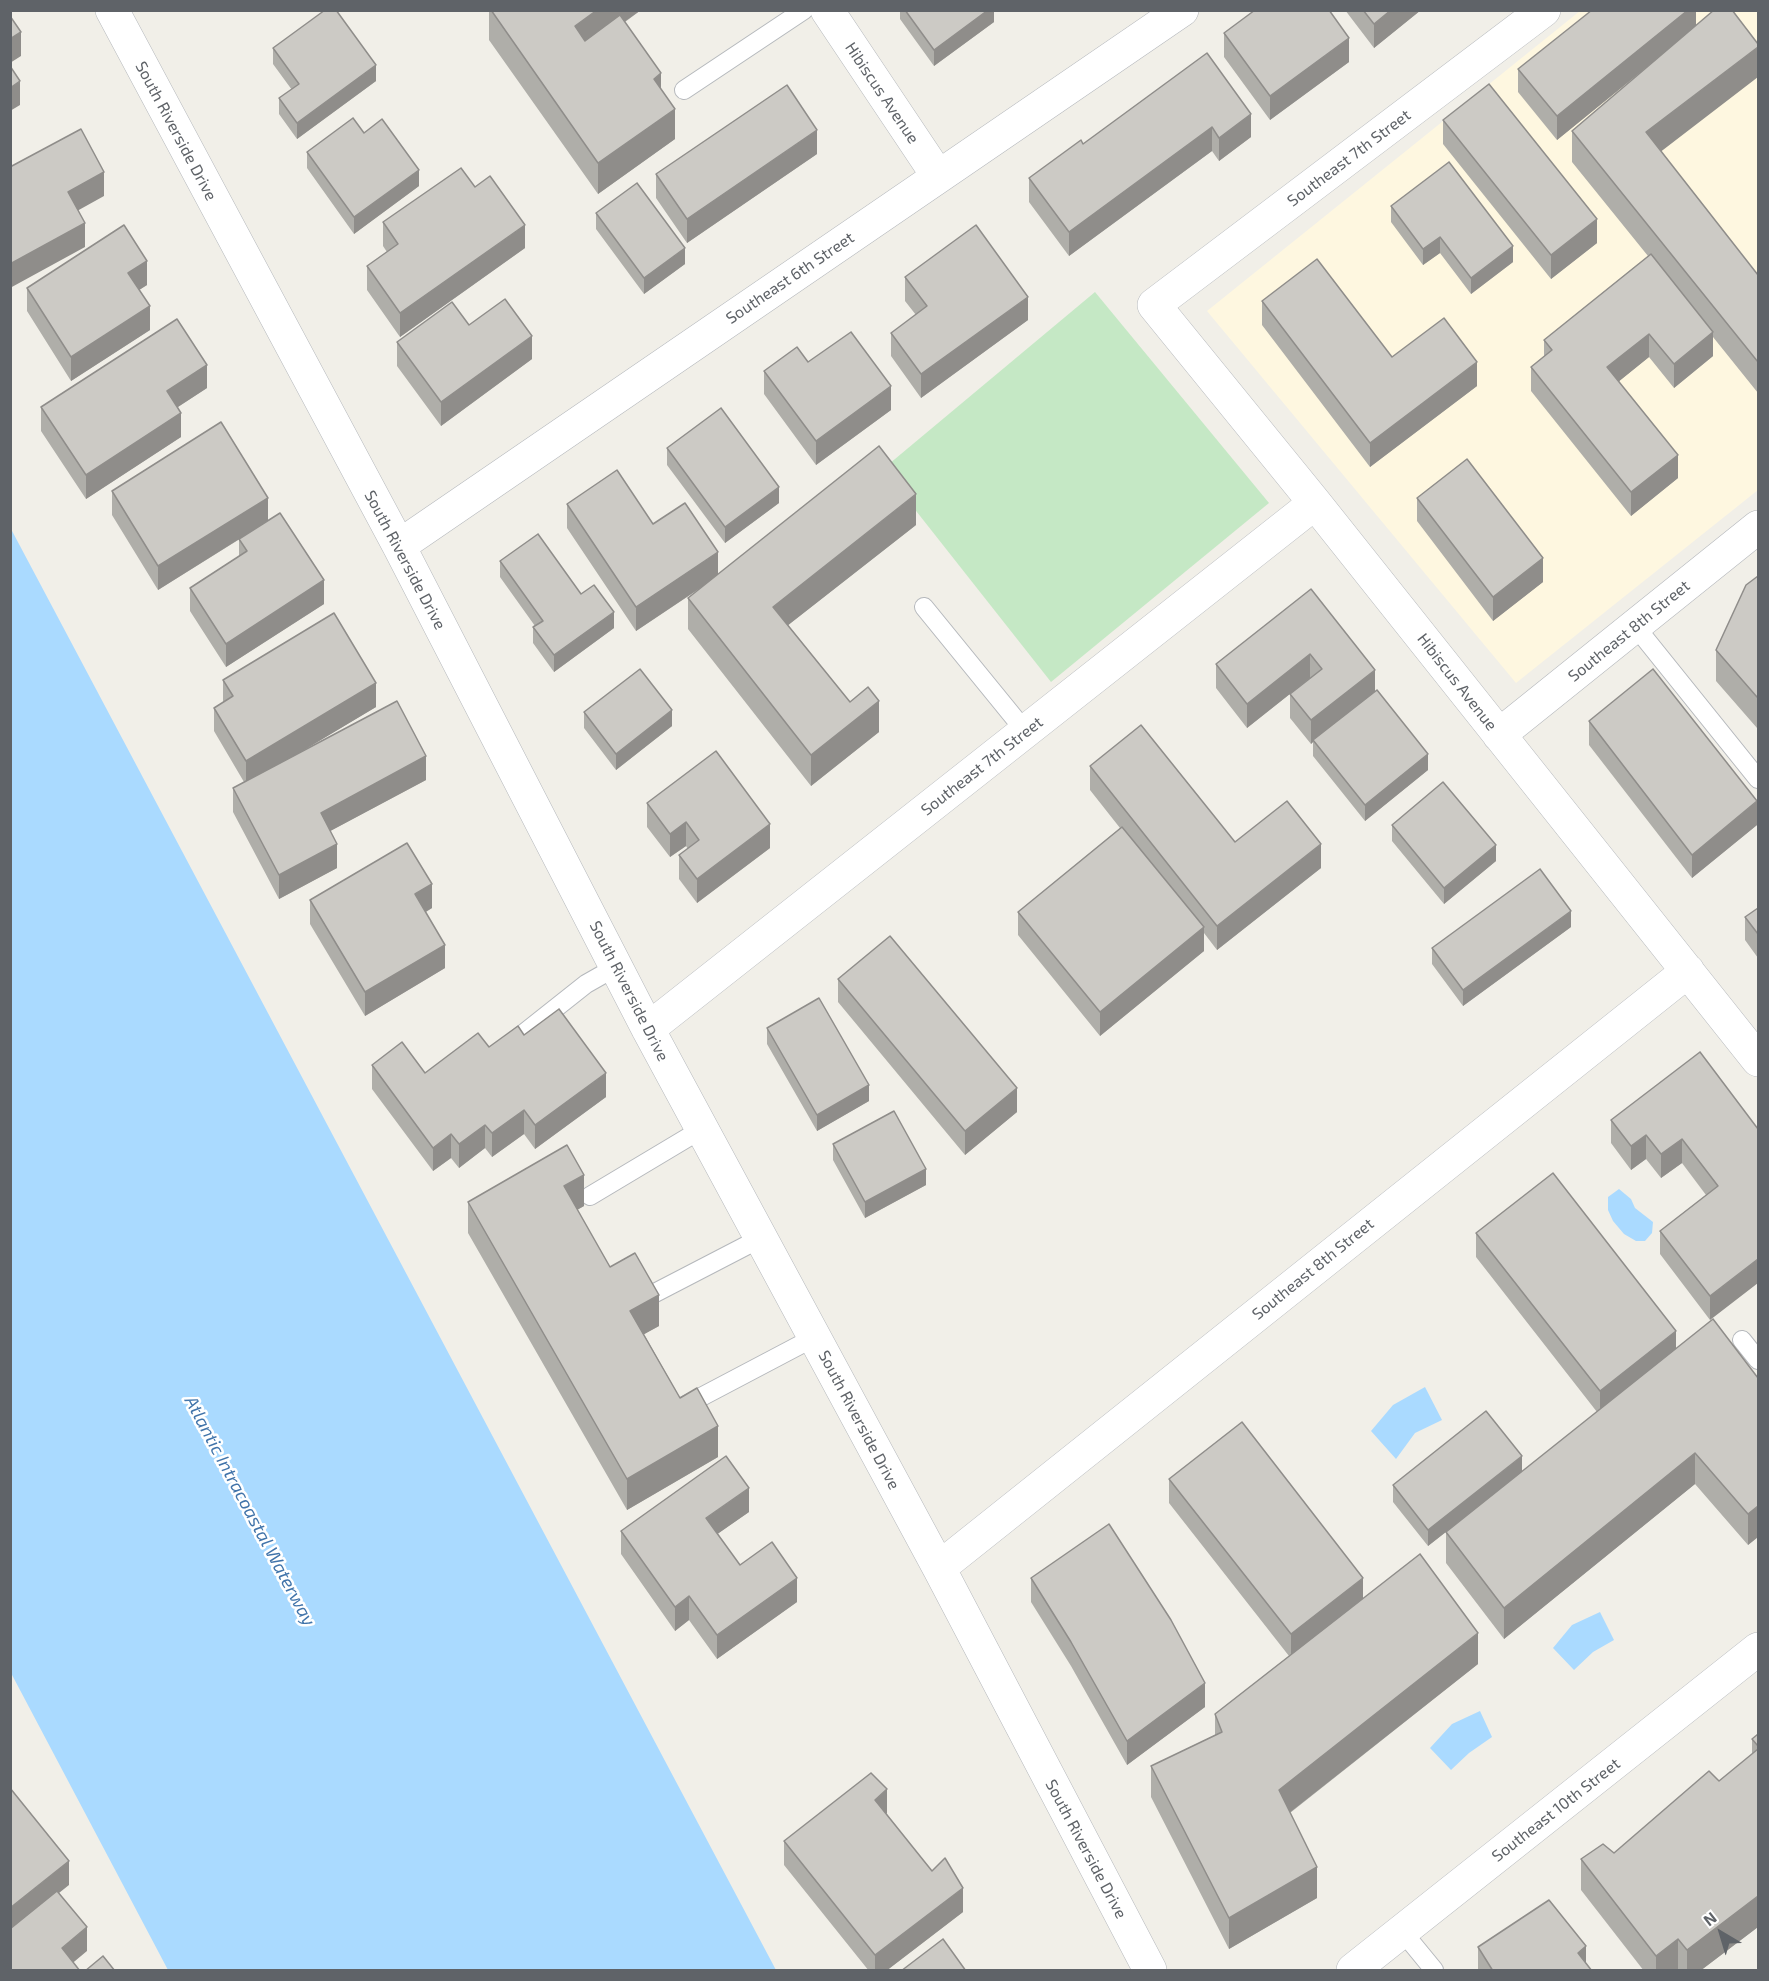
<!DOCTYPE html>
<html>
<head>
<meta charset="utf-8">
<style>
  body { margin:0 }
  #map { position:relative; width:1769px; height:1981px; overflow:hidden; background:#f1efe8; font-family:"Exo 2",sans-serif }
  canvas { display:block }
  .frame { position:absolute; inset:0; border:12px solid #5f6368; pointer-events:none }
  .north { position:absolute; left:1691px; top:1903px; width:60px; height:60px; -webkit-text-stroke:4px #fff; paint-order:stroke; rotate:322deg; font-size:16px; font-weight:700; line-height:24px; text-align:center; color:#5f6368 }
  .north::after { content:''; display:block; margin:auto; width:21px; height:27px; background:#5f6368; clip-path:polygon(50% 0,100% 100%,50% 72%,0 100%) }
</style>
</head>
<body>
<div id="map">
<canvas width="1769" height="1981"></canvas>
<div class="frame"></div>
<div class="north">N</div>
</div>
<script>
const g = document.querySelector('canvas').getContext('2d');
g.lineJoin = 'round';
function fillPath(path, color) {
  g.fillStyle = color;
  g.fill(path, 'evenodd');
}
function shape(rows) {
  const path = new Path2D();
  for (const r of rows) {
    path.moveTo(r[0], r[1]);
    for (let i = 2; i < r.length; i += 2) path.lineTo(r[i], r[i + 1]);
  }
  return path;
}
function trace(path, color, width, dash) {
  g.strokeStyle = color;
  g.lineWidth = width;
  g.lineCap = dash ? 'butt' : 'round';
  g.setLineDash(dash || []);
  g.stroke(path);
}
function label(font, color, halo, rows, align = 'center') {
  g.font = font + ' "Exo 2",sans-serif';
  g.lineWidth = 5;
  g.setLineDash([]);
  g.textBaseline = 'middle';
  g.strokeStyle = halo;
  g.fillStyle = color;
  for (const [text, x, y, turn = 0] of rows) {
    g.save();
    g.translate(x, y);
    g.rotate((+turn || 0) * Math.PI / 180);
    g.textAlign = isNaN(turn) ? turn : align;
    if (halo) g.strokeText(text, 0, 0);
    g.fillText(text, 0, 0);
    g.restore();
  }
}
fillPath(shape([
  [1580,11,1758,11,1758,490,1516,683,1207,311]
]), '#fef7e0');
fillPath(shape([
  [1095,292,1269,503,1051,682,883,469]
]), '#c5e8c5');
fillPath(shape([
  [11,529,776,1970,168,1970,11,1673],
  [1619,1189,1631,1199,1635,1208,1653,1222,1652,1233,1645,1241,1636,1241,1624,1234,1613,1221,1608,1210,1608,1197],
  [1425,1387,1442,1420,1415,1433,1396,1459,1371,1431,1393,1405],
  [1600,1612,1614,1640,1593,1652,1574,1670,1553,1648,1572,1625],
  [1480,1711,1492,1737,1469,1753,1451,1770,1430,1748,1452,1724]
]), '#aadaff');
const service = shape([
  [684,90,804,10],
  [924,607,1025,731],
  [1635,626,1758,779],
  [504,1049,586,984,616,967],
  [590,1196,702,1129],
  [651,1295,761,1238],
  [1742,1340,1758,1360],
  [684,1406,815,1337],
  [1402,1931,1434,1970]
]);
const minor = shape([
  [112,10,399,546,648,1029,939,1568,1150,1970],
  [827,10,938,176],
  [1544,10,1154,305,1315,503,1758,1060],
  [399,546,1182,10],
  [1499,735,1758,527],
  [648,1029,1315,503],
  [939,1568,1688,971],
  [1353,1970,1758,1649]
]);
trace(service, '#b5b8bc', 20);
trace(minor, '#b5b8bc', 34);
trace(service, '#fff', 18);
trace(minor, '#fff', 33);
fillPath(shape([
  [489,10,641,10,625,22,661,89,675,139,598,194,489,40],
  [900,10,994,10,994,22,934,66,900,19],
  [1345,10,1421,10,1374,48],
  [1696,10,1661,152,1758,275,1758,393,1713,337,1713,356,1674,388,1649,357,1619,381,1678,478,1631,516,1531,391,1531,367,1544,356,1544,340,1648,256,1572,162,1572,131,1652,63,1557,140,1518,92,1518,69],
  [1224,33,1349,62,1270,120,1224,57],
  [273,48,376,81,297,139,279,114,279,98,292,90,273,64],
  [1207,53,1251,137,1219,161,1212,151,1069,256,1029,202,1029,178,1083,144],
  [1443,120,1597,243,1551,279,1443,144],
  [364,133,419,186,354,234,307,168,307,152],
  [817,154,687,243,656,198,656,174],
  [1391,206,1513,262,1471,294,1440,253,1423,265,1391,222],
  [596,213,685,264,644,294,596,229],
  [383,222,525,248,400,337,367,290,367,266,387,252,383,246],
  [905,277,1028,320,921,398,891,356,891,333,916,315,905,301],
  [147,285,139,290,150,330,71,381,27,311,27,288],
  [1262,301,1392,357,1477,386,1370,467,1262,325],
  [469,325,532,359,441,426,397,366,397,342],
  [808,362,891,410,816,465,764,394,764,371],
  [207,388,178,407,181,437,86,499,41,431,41,407],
  [667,448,779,503,725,543,667,465],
  [112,491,268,521,324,604,226,667,190,611,190,588,239,556,239,539,243,537,158,590,112,515],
  [1417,498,1543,582,1493,621,1417,521],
  [567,504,653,524,718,574,916,525,788,625,850,702,879,732,811,786,688,629,688,598,702,587,636,631,567,528],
  [500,561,581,594,614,628,554,672,533,643,533,627,535,626,500,577],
  [1758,576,1757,728,1716,681,1716,650],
  [1311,589,1375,692,1428,770,1365,821,1313,756,1313,742,1311,744,1290,718,1290,694,1310,678,1247,728,1216,688,1216,664],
  [223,680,376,707,293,756,426,780,330,831,337,868,279,899,233,812,233,788,244,782,214,731,214,708,223,702],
  [584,712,672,726,616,770,584,728],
  [1589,721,1757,825,1692,878,1589,745],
  [1090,766,1235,842,1321,868,1217,950,1204,933,1204,951,1100,1036,1018,935,1018,912,1120,828,1090,790],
  [647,803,770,848,697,903,679,879,679,855,688,849,686,846,670,857,647,827],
  [1392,825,1496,861,1444,904,1392,841],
  [310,900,432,908,426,912,445,968,365,1016,310,924],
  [1758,908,1758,958,1745,940,1745,917],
  [1571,927,1463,1006,1432,964,1432,948],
  [838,979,1017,1112,965,1155,838,1002],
  [767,1028,869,1101,817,1131,767,1044],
  [524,1035,606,1097,535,1149,524,1134,492,1157,485,1148,459,1168,451,1158,433,1171,372,1089,372,1065,425,1073,489,1047],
  [1611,1120,1758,1129,1710,1320,1660,1254,1660,1231,1706,1195,1682,1163,1661,1178,1646,1159,1631,1170,1611,1143],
  [833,1144,926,1185,865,1218,833,1160],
  [468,1202,584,1206,577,1210,610,1267,659,1326,644,1334,680,1398,718,1457,627,1510,468,1233],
  [1476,1233,1676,1348,1758,1378,1758,1537,1748,1545,1695,1484,1504,1639,1446,1563,1446,1532,1428,1546,1393,1502,1393,1485,1522,1472,1597,1412,1476,1257],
  [1169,1479,1363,1598,1478,1664,1290,1813,1317,1898,1229,1949,1151,1797,1151,1766,1215,1735,1215,1714,1289,1656,1169,1503],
  [749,1512,717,1534,740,1565,797,1602,717,1659,689,1620,675,1631,621,1554,621,1531],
  [1031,1578,1205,1707,1127,1765,1071,1666,1031,1602],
  [1758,1734,1758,1927,1700,1971,1644,1971,1581,1890,1581,1859,1614,1853,1719,1781,1752,1755,1752,1739],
  [887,1813,886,1814,963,1912,886,1971,869,1971,784,1865,784,1841],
  [1478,1947,1586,1963,1592,1971,1478,1971]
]), '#afaea9');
fillPath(shape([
  [597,10,641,10,575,57,575,26],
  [988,10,994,10,994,22,934,66,934,50],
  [1391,10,1421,10,1374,48,1374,24],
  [1688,10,1696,10,1696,27,1557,140,1557,116],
  [21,32,21,56,10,63,10,39],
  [1349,38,1349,62,1270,120,1270,96],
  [1758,47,1758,77,1646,163,1646,132],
  [376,65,376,81,297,139,297,123],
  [661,73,661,104,654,79],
  [20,81,20,105,10,111,10,88],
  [675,109,675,139,598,194,598,163],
  [1251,114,1251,137,1219,161,1219,138],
  [1212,127,1212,151,1069,256,1069,232],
  [817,130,817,154,687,243,687,219],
  [419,170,419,186,354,234,354,217],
  [104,172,104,196,68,216,68,192],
  [1597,219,1597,243,1551,279,1551,255],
  [85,223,85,247,10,288,10,264],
  [525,225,525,248,400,337,400,313],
  [1440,237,1440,253,1423,265,1423,249],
  [1513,246,1513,262,1471,294,1471,278],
  [685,248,685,264,644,294,644,278],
  [147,261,147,285,128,297,128,273],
  [1028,297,1028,320,921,398,921,374],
  [150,306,150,330,71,381,71,357],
  [1713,332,1713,356,1674,388,1674,364],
  [1649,334,1649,357,1607,391,1607,367],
  [532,336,532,359,441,426,441,402],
  [1477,362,1477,386,1370,467,1370,443],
  [207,365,207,388,167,414,167,391],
  [891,386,891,410,816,465,816,441],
  [181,413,181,437,86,499,86,475],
  [1678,455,1678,478,1631,516,1631,492],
  [779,487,779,503,725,543,725,527],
  [916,494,916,525,773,637,773,607],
  [268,498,268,521,158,590,158,566],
  [718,552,718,576,636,631,636,607],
  [1543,558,1543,582,1493,621,1493,597],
  [324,580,324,604,226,667,226,644],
  [614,612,614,628,554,672,554,655],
  [1310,654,1310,678,1247,728,1247,704],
  [1375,670,1375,694,1313,740,1313,742,1311,744,1311,720],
  [376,683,376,707,246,785,246,761],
  [1758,695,1758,726,1757,728,1757,697],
  [879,701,879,732,811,786,811,755],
  [672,710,672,726,616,770,616,754],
  [1428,754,1428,770,1365,821,1365,805],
  [426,756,426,780,321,836,321,813],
  [1757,801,1757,825,1692,878,1692,855],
  [686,822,686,846,670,857,670,834],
  [770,824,770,848,697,903,697,879],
  [337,844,337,868,279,899,279,875],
  [1321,844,1321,868,1217,950,1217,926],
  [1496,845,1496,861,1444,904,1444,888],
  [432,884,432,908,415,918,415,894],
  [1571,911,1571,927,1463,1006,1463,990],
  [1204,927,1204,951,1100,1036,1100,1012],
  [445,945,445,968,365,1016,365,992],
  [606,1073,606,1097,535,1149,535,1125],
  [869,1085,869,1101,817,1131,817,1115],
  [1017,1088,1017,1112,965,1155,965,1131],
  [524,1110,524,1134,492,1157,492,1133],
  [485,1125,485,1148,459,1168,459,1144],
  [451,1134,451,1158,433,1171,433,1148],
  [1646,1135,1646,1159,1631,1170,1631,1146],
  [1682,1139,1682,1163,1661,1178,1661,1154],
  [926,1169,926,1185,865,1218,865,1202],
  [584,1175,584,1206,564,1217,564,1186],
  [1758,1259,1758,1283,1710,1320,1710,1296],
  [659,1295,659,1326,630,1342,630,1311],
  [1676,1331,1676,1355,1600,1415,1600,1391],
  [718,1426,718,1457,627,1510,627,1479],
  [1695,1453,1695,1484,1504,1639,1504,1608],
  [1522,1456,1522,1472,1428,1546,1428,1530],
  [749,1488,749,1512,706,1542,706,1518],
  [1758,1506,1758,1537,1748,1545,1748,1514],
  [797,1578,797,1602,717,1659,717,1635],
  [1363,1578,1363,1601,1291,1658,1291,1634],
  [689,1596,689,1620,675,1631,675,1607],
  [1478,1633,1478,1664,1279,1821,1279,1790],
  [1205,1683,1205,1707,1127,1765,1127,1741],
  [887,1789,887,1813,875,1823,875,1800],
  [69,1861,69,1885,10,1932,10,1908],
  [1317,1867,1317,1898,1229,1949,1229,1918],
  [963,1888,963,1912,886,1971,875,1971,875,1955],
  [1758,1896,1758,1927,1700,1971,1687,1971,1687,1950],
  [87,1927,87,1951,63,1971,62,1948],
  [1678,1939,1678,1970,1656,1971,1656,1956],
  [1586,1946,1586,1970,1578,1953]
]), '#8f8d8a');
const building = shape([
  [325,10,336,10,376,65,297,123,279,98,299,84,273,48,325,10],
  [491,10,597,10,575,26,585,41,620,15,661,73,654,79,675,109,598,163,491,10],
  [905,10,988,10,934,50,905,10],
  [1255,10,1329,10,1349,38,1270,96,1224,33,1255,10],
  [1363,10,1391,10,1374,24,1363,10],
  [1592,10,1688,10,1557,116,1518,69,1592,10],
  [1714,10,1732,10,1758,44,1758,47,1646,132,1758,275,1758,362,1572,131,1714,10],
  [10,16,21,32,10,39,10,16],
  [1207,53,1251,114,1219,138,1212,127,1069,232,1029,178,1081,140,1083,144,1207,53],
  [10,66,20,81,10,88,10,66],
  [1489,84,1597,219,1551,255,1443,120,1489,84],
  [787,85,817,130,687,219,656,174,787,85],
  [353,118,364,133,382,119,419,170,354,217,307,152,353,118],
  [81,129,104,172,68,192,85,223,10,264,10,167,81,129],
  [1449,162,1513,246,1471,278,1440,237,1423,249,1391,206,1449,162],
  [461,168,475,187,490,176,525,225,400,313,367,266,398,244,383,222,461,168],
  [637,183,685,248,644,278,596,213,637,183],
  [124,225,147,261,128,273,150,306,71,357,27,288,124,225],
  [976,225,1028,297,921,374,891,333,927,306,905,277,976,225],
  [1651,254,1713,332,1674,364,1649,334,1607,367,1678,455,1631,492,1531,367,1552,350,1544,340,1651,254],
  [1317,259,1392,357,1444,318,1477,362,1370,443,1262,301,1317,259],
  [505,299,532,336,441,402,397,342,452,302,469,325,505,299],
  [177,319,207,365,167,391,181,413,86,475,41,407,177,319],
  [851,332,891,386,816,441,764,371,797,347,808,362,851,332],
  [721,408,779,487,725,527,667,448,721,408],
  [221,422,268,498,158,566,112,491,221,422],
  [879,446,916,494,773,607,850,702,868,687,879,701,811,755,688,598,879,446],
  [1467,459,1543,558,1493,597,1417,498,1467,459],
  [617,470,653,524,685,503,718,552,636,607,567,504,617,470],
  [280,513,324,580,226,644,190,588,247,551,239,539,280,513],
  [538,534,581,594,594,585,614,612,554,655,533,627,543,621,500,561,538,534],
  [1758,576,1758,695,1757,697,1716,650,1746,585,1758,576],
  [1311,589,1375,670,1311,720,1290,694,1322,669,1310,654,1247,704,1216,664,1311,589],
  [334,613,376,683,246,761,214,708,233,696,223,680,334,613],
  [640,669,672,710,616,754,584,712,640,669],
  [1653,669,1757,801,1692,855,1589,721,1653,669],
  [1377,690,1428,754,1365,805,1313,740,1377,690],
  [397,701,426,756,321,813,337,844,279,875,233,788,397,701],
  [1141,725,1235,842,1287,801,1321,844,1217,926,1090,766,1141,725],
  [716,751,770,824,697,879,679,855,699,840,686,822,670,834,647,803,716,751],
  [1443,782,1496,845,1444,888,1392,825,1443,782],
  [1122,827,1204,927,1100,1012,1018,912,1122,827],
  [407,843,432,884,415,894,445,945,365,992,310,900,407,843],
  [1540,869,1571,911,1463,990,1432,948,1540,869],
  [1758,908,1758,934,1745,917,1758,908],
  [890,936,1017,1088,965,1131,838,979,890,936],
  [819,998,869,1085,817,1115,767,1028,819,998],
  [559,1009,606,1073,535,1125,524,1110,492,1133,485,1125,459,1144,451,1134,433,1148,372,1065,402,1042,425,1073,478,1033,489,1047,518,1026,524,1035,559,1009],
  [1700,1052,1758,1129,1758,1259,1710,1296,1660,1231,1718,1186,1682,1139,1661,1154,1646,1135,1631,1146,1611,1120,1700,1052],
  [894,1111,926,1169,865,1202,833,1144,894,1111],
  [567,1145,584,1175,564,1186,610,1267,635,1253,659,1295,630,1311,680,1398,697,1388,718,1426,627,1479,468,1202,567,1145],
  [1553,1173,1676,1331,1600,1391,1476,1233,1553,1173],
  [1713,1319,1758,1378,1758,1506,1748,1514,1695,1453,1504,1608,1446,1532,1713,1319],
  [1486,1411,1522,1456,1428,1530,1393,1485,1486,1411],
  [1242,1422,1363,1578,1291,1634,1169,1479,1242,1422],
  [726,1456,749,1488,706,1518,740,1565,772,1542,797,1578,717,1635,689,1596,675,1607,621,1531,726,1456],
  [1109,1524,1171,1620,1205,1683,1127,1741,1071,1642,1031,1578,1109,1524],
  [1420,1554,1478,1633,1279,1790,1317,1867,1229,1918,1151,1766,1222,1732,1215,1714,1420,1554],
  [1758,1734,1758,1746,1752,1739,1758,1734],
  [1758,1749,1758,1896,1687,1950,1678,1939,1656,1956,1581,1859,1603,1844,1614,1853,1709,1771,1719,1781,1758,1749],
  [871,1773,887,1789,875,1800,932,1871,945,1858,963,1888,875,1955,784,1841,871,1773],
  [10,1788,69,1861,10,1908,10,1788],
  [57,1891,87,1927,62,1948,80,1971,10,1971,10,1929,57,1891],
  [1549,1900,1586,1946,1578,1953,1592,1971,1493,1971,1478,1947,1549,1900],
  [943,1939,966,1971,901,1971,943,1939],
  [103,1956,115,1971,85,1971,103,1956]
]);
fillPath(building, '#cccac5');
trace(building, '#8f8d8a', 1.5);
label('16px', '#5f6368', '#fff', [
  ["Hibiscus Avenue",882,93,56],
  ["South Riverside Drive",176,131,62],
  ["Southeast 7th Street",1349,158,-37],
  ["Southeast 6th Street",790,278,-34],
  ["South Riverside Drive",405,560,62],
  ["Southeast 8th Street",1629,631,-39],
  ["Hibiscus Avenue",1457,682,52],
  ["Southeast 7th Street",982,766,-38],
  ["South Riverside Drive",629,991,63],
  ["Southeast 8th Street",1313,1269,-39],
  ["South Riverside Drive",859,1420,62],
  ["Southeast 10th Street",1556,1810,-38],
  ["South Riverside Drive",1086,1849,62]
]);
label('italic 18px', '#4174aa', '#fff', [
  ["Atlantic Intracoastal Waterway",250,1511,62]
]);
</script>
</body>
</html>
